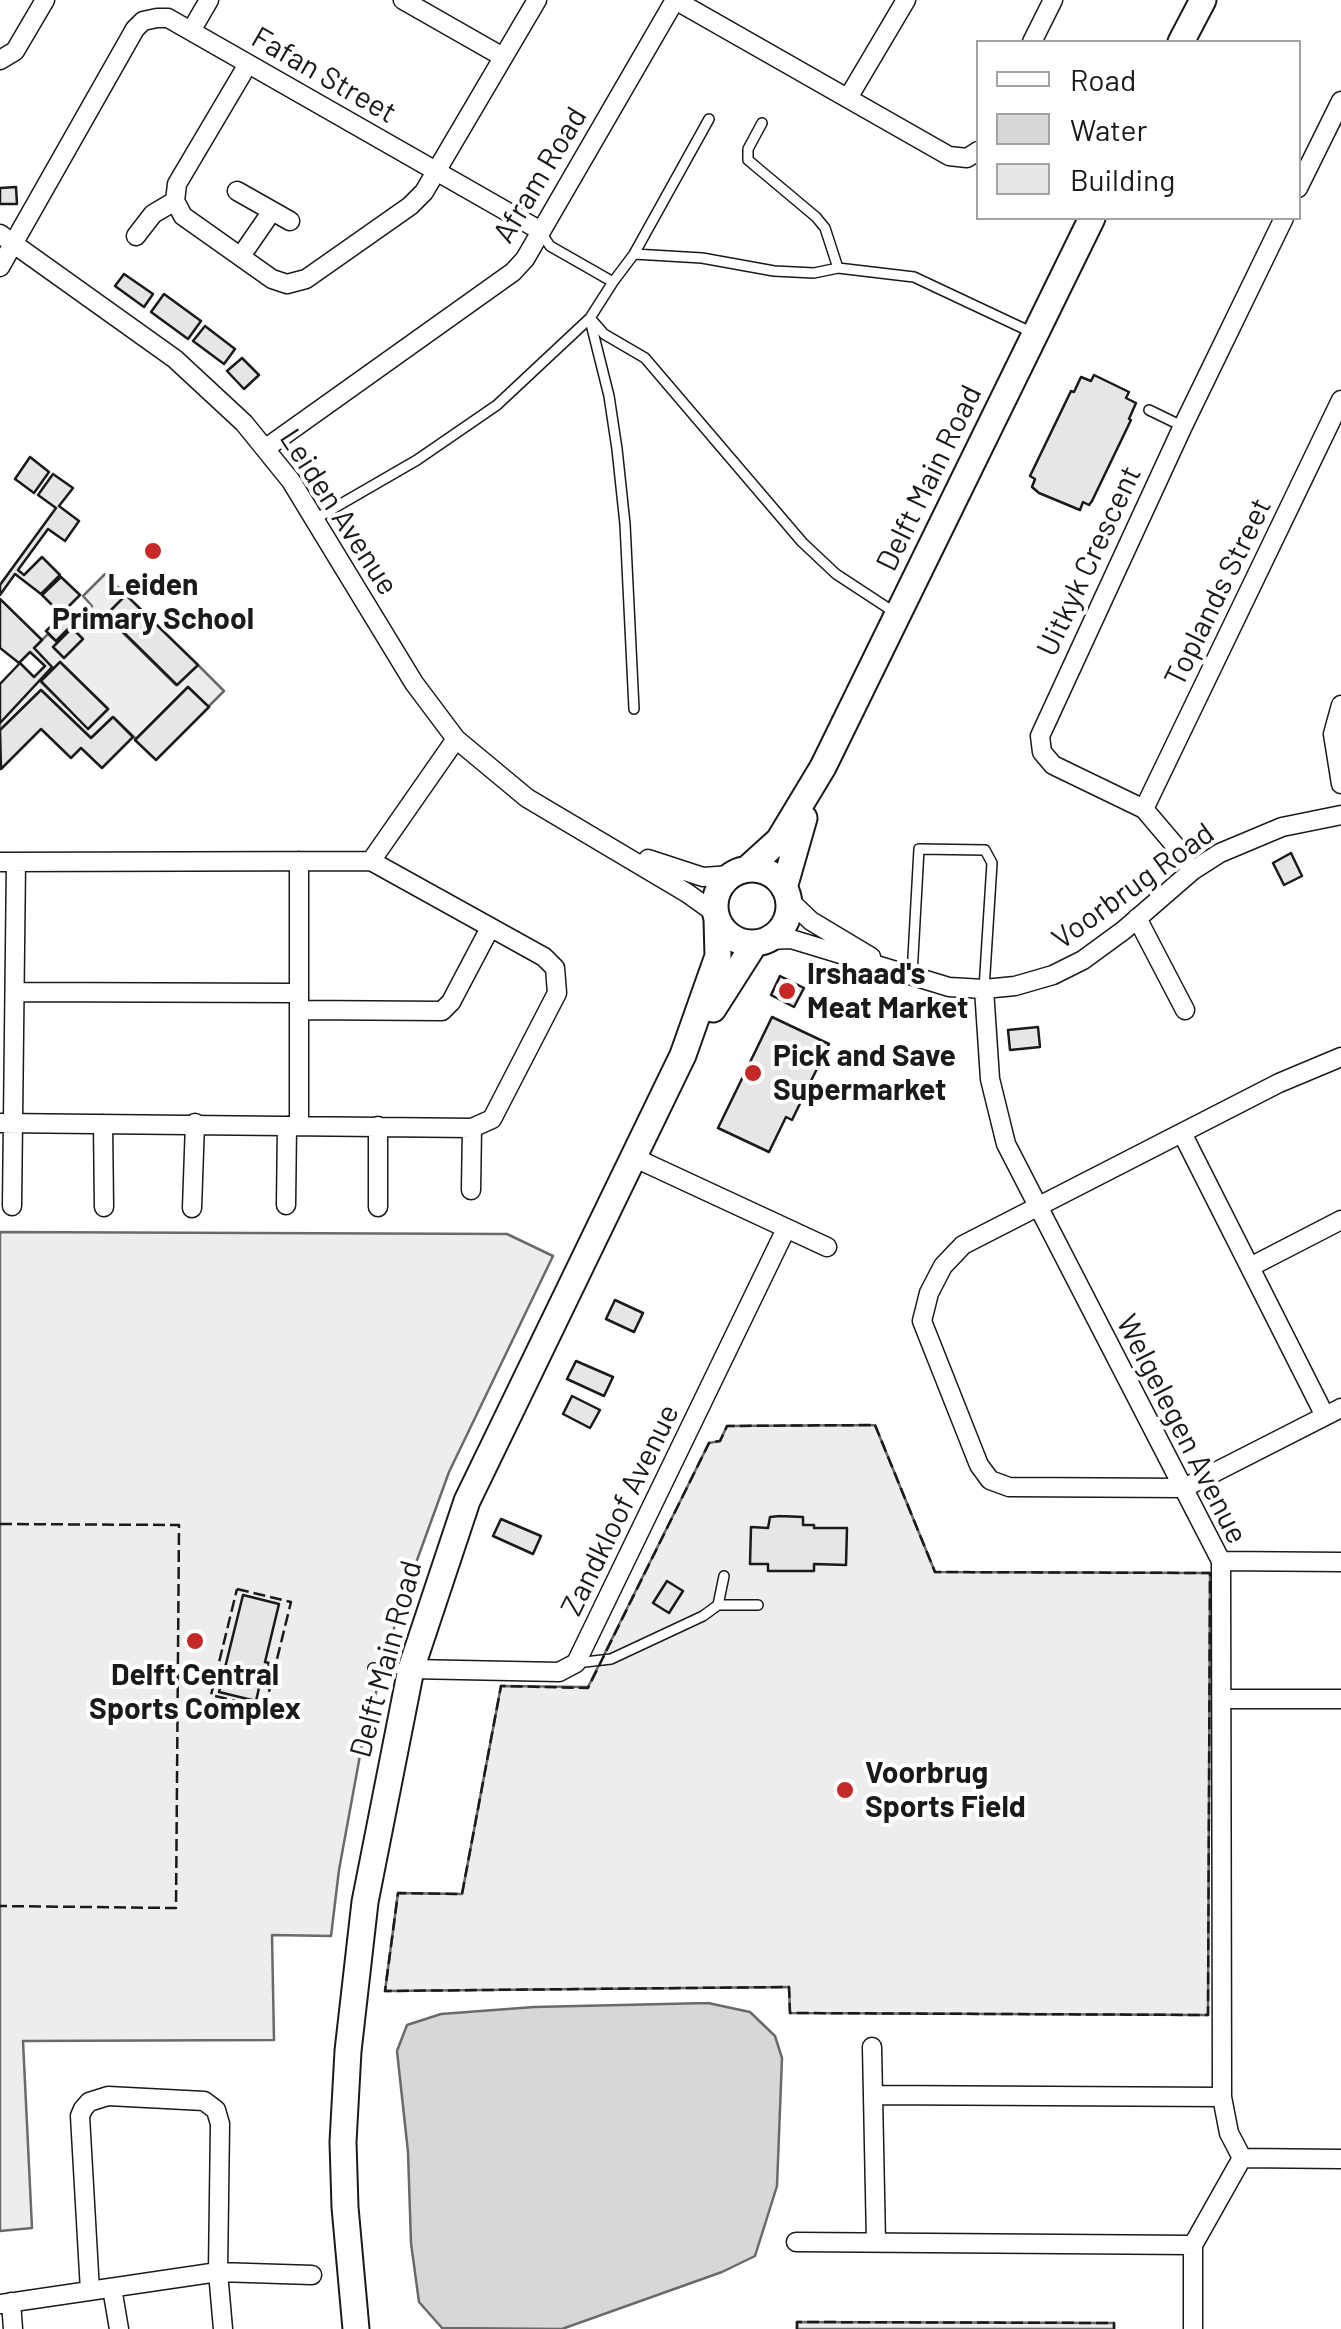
<!DOCTYPE html>
<html>
<head>
<meta charset="utf-8">
<style>
  body { margin:0 }
  #map { position:relative; width:1341px; height:2329px; overflow:hidden; background:#fff; font-family:Barlow,sans-serif }
  canvas { display:block }
  .legend { position:absolute; left:976px; top:40px; width:325px; height:180px; box-sizing:border-box; background:#fff; border:2px solid #a3a3a3; margin:0; padding:12px 18px; list-style:none; font-size:30px; color:#1a1a1a }
  .legend li { display:flex; align-items:center; gap:20px; height:50px }
  .legend b { width:50px; border:2px solid #a3a3a3 }
</style>
</head>
<body>
<div id="map">
<canvas width="1341" height="2329"></canvas>
<ul class="legend">
<li><b style="height:12px;background:#fff"></b>Road</li>
<li><b style="height:28px;background:#d7d7d7"></b>Water</li>
<li><b style="height:28px;background:#e6e6e6"></b>Building</li>
</ul>
</div>
<script>
const g = document.querySelector('canvas').getContext('2d');
g.lineJoin = 'round';
function fillPath(path, color) {
  g.fillStyle = color;
  g.fill(path, 'evenodd');
}
function shape(rows) {
  const path = new Path2D();
  for (const r of rows) {
    if (r.length === 3) {
      path.moveTo(r[0] + r[2], r[1]);
      path.arc(r[0], r[1], r[2], 0, 2 * Math.PI);
      continue;
    }
    path.moveTo(r[0], r[1]);
    for (let i = 2; i < r.length; i += 2) path.lineTo(r[i], r[i + 1]);
  }
  return path;
}
function trace(path, color, width, dash) {
  g.strokeStyle = color;
  g.lineWidth = width;
  g.lineCap = dash ? 'butt' : 'round';
  g.setLineDash(dash || []);
  g.stroke(path);
}
function label(font, color, halo, rows, align = 'center') {
  g.font = font + ' Barlow,sans-serif';
  g.lineWidth = 8;
  g.setLineDash([]);
  g.textBaseline = 'middle';
  g.strokeStyle = halo;
  g.fillStyle = color;
  for (const [text, x, y, turn = 0] of rows) {
    g.save();
    g.translate(x, y);
    g.rotate((+turn || 0) * Math.PI / 180);
    g.textAlign = isNaN(turn) ? turn : align;
    if (halo) g.strokeText(text, 0, 0);
    g.fillText(text, 0, 0);
    g.restore();
  }
}
const built = shape([
  [105,574,126,595,106,616,176,685,198,665,224,691,208,707,188,687,136,739,113,717,91,738,41,690,0,730,0,723,52,667,34,648,48,634,56,641,92,606,83,596,105,574],
  [60,662,108,709,88,728,41,682,60,662],
  [0,1232,507,1234,553,1256,449,1472,400,1607,363,1739,339,1870,331,1936,272,1935,274,2040,23,2041,32,2228,0,2231,0,1232],
  [875,1425,935,1572,1210,1573,1208,2015,790,2013,789,1987,385,1991,398,1893,462,1894,501,1686,588,1687,709,1443,720,1441,727,1426,875,1425],
  [797,2322,1114,2323,1114,2329,797,2329,797,2322]
]);
fillPath(built, '#ededed');
trace(built, '#6a6a6a', 2.5);
const water = shape([
  [708,2003,750,2012,775,2036,782,2058,777,2186,755,2256,722,2272,562,2329,442,2328,419,2302,411,2243,408,2152,397,2051,407,2025,441,2014,534,2007,708,2003]
]);
fillPath(water, '#d7d7d7');
trace(water, '#6a6a6a', 2.5);
const building = shape([
  [16,187,17,204,0,204,0,188,16,187],
  [124,274,153,294,144,307,115,286,124,274],
  [164,294,201,321,188,339,151,312,164,294],
  [205,326,235,349,224,364,193,341,205,326],
  [242,358,259,375,244,389,227,371,242,358],
  [1094,375,1129,392,1126,398,1136,403,1129,419,1131,420,1092,501,1089,505,1083,502,1080,510,1039,493,1032,487,1035,479,1030,476,1071,391,1074,392,1081,377,1091,381,1094,375],
  [30,457,49,472,34,493,15,479,30,457],
  [53,474,73,488,59,506,79,521,65,541,48,529,18,570,24,575,42,557,60,575,41,594,15,574,0,595,0,585,56,508,38,495,53,474],
  [61,577,80,595,61,614,42,595,61,577],
  [126,595,198,665,177,685,106,615,126,595],
  [0,599,42,640,34,648,52,667,0,723,0,684,20,663,34,677,45,666,30,652,19,663,0,648,0,599],
  [66,612,76,621,56,641,46,631,66,612],
  [72,628,83,639,64,658,53,647,72,628],
  [60,662,108,709,88,729,41,681,60,662],
  [188,687,209,707,156,760,135,740,188,687],
  [41,690,91,738,113,717,133,737,102,768,81,748,71,758,41,729,1,769,0,730,41,690],
  [1291,853,1302,876,1284,885,1273,863,1291,853],
  [780,976,804,988,794,1007,771,995,780,976],
  [772,1017,829,1044,792,1120,786,1117,769,1152,718,1128,772,1017],
  [1038,1027,1040,1047,1010,1050,1008,1030,1038,1027],
  [615,1300,643,1313,634,1332,606,1319,615,1300],
  [576,1361,613,1377,604,1396,567,1379,576,1361],
  [572,1396,600,1410,590,1428,563,1414,572,1396],
  [780,1516,803,1517,803,1525,814,1525,814,1528,847,1528,846,1565,814,1564,814,1571,768,1571,768,1564,750,1564,751,1527,768,1528,770,1517,780,1516],
  [501,1519,541,1536,533,1554,493,1536,501,1519],
  [667,1581,683,1591,669,1613,653,1603,667,1581],
  [243,1595,279,1604,265,1662,269,1663,266,1676,262,1675,256,1701,219,1692,243,1595]
]);
fillPath(building, '#e6e6e6');
trace(building, '#1a1a1a', 2.5);
const lane = shape([
  [762,123,748,149,748,160,816,217,825,228,838,268],
  [542,234,550,246,613,282,634,254,709,119],
  [634,254,702,258,774,271,814,273,838,268,914,277,1031,332],
  [590,318,604,334,645,358,802,542,836,574,897,614],
  [590,320,609,396,617,449,625,524,634,709],
  [1149,410,1182,426],
  [315,519,417,460,497,405,590,318,613,282],
  [912,975,919,849,985,850,992,863,984,989],
  [718,1605,758,1605],
  [576,1663,611,1659,703,1616,718,1605,724,1576],
  [373,1668,410,1669]
]);
const street = shape([
  [403,0,503,57],
  [675,0,949,156,967,158,978,151],
  [191,31,209,0],
  [1032,42,1053,0],
  [0,60,15,51,45,0],
  [248,64,177,184,175,201,183,216,272,279,287,284,306,279,410,206,424,192,537,0],
  [848,98,906,0],
  [1298,188,1341,101],
  [237,191,290,221],
  [0,234,175,359,244,423,291,481,414,683,456,739,527,798,687,893,715,913],
  [136,236,153,214,175,201],
  [241,256,272,211],
  [0,267,135,29,143,21,157,18,168,18,541,231],
  [266,448,513,272,525,259,675,0],
  [1341,705,1333,734,1341,784],
  [1144,809,1341,400],
  [648,859,703,877,731,875],
  [0,862,371,861,456,739],
  [1192,871,1178,849,1144,809,1053,765,1042,752,1040,736,1183,426,1284,218],
  [789,900,811,921,871,957],
  [1137,918,1185,1010],
  [768,940,791,939,949,987,984,989,1015,986,1053,975,1083,960,1124,930,1192,871,1220,853,1282,827,1341,815],
  [984,989,990,1079,1006,1144,1221,1561,1222,2097,1229,2133,1242,2158],
  [16,992,299,993],
  [299,1010,442,1011,451,1002,490,928],
  [1341,1057,1279,1083,963,1245,943,1266,929,1293,922,1321,979,1465,990,1480,1009,1487,1184,1488,1341,1408],
  [0,1123,472,1128,492,1119,557,993,555,968,544,957,371,861],
  [103,1124,104,1207],
  [299,1126,299,861],
  [1182,1133,1325,1416],
  [633,1157,827,1247],
  [471,1190,472,1128],
  [286,1205,287,1126],
  [12,1206,16,862],
  [378,1207,378,1126],
  [192,1208,195,1123],
  [1250,1267,1341,1220],
  [1221,1561,1341,1562],
  [411,1669,559,1672,576,1663,786,1229],
  [1223,1699,1341,1699],
  [872,2047,876,2242],
  [873,2095,1222,2097],
  [1242,2158,1341,2159],
  [796,2242,1193,2245],
  [112,2288,119,2329],
  [90,2291,80,2116,83,2109,89,2102,108,2096,204,2101,216,2110,220,2124,218,2272,223,2329],
  [11,2302,13,2329],
  [0,2304,218,2272,312,2275],
  [1193,2329,1193,2245,1242,2158]
]);
const secondary = shape([
  [1181,42,1203,0],
  [747,869,779,840,823,767,1092,218],
  [752,906,37],
  [784,888,804,818],
  [713,1009,755,943],
  [356,2329,345,2207,343,2142,348,2051,365,1902,411,1669,467,1501,683,1055,718,956,717,920]
]);
trace(lane, '#1a1a1a', 12);
trace(street, '#1a1a1a', 21);
trace(secondary, '#1a1a1a', 29);
trace(lane, '#fff', 9);
trace(street, '#fff', 18);
trace(secondary, '#fff', 25);
trace(shape([
  [875,1425,935,1572,1210,1573,1208,2015,790,2013,789,1987,385,1991,398,1893,462,1894,501,1686,588,1688,709,1443,720,1441,727,1426,875,1425],
  [0,1524,179,1525,176,1908,0,1906],
  [237,1589,291,1602,265,1708,211,1695,237,1589],
  [797,2329,797,2322,1114,2323,1114,2329]
]), '#1a1a1a', 2.5, [12, 5]);
for (const [x, y, r, color] of [
  [153,551,10,"#c62828"],
  [787,991,10,"#c62828"],
  [753,1073,10,"#c62828"],
  [195,1641,10,"#c62828"],
  [845,1790,10,"#c62828"]
]) {
  const dot = new Path2D();
  dot.arc(x, y, r, 0, 2 * Math.PI);
  g.fillStyle = color;
  g.fill(dot);
  trace(dot, '#fff', 4);
}
label('30px', '#1a1a1a', '#fff', [
  ["Fafan Street",324,75,30],
  ["Afram Road",540,175,-59],
  ["Delft Main Road",929,478,-64],
  ["Leiden Avenue",339,512,57],
  ["Uitkyk Crescent",1089,561,-65],
  ["Toplands Street",1218,592,-64],
  ["Voorbrug Road",1133,886,-36],
  ["Welgelegen Avenue",1182,1429,63],
  ["Zandkloof Avenue",620,1510,-64],
  ["Delft Main Road",386,1659,-75]
]);
label('bold 30px', '#1a1a1a', '#fff', [
  ["Leiden",153,585,"center"],
  ["Primary School",153,619,"center"],
  ["Irshaad's",807,974],
  ["Meat Market",807,1008],
  ["Pick and Save",773,1056],
  ["Supermarket",773,1090],
  ["Delft Central",195,1675,"center"],
  ["Sports Complex",195,1709,"center"],
  ["Voorbrug",865,1773],
  ["Sports Field",865,1807]
], 'left');
</script>
</body>
</html>
